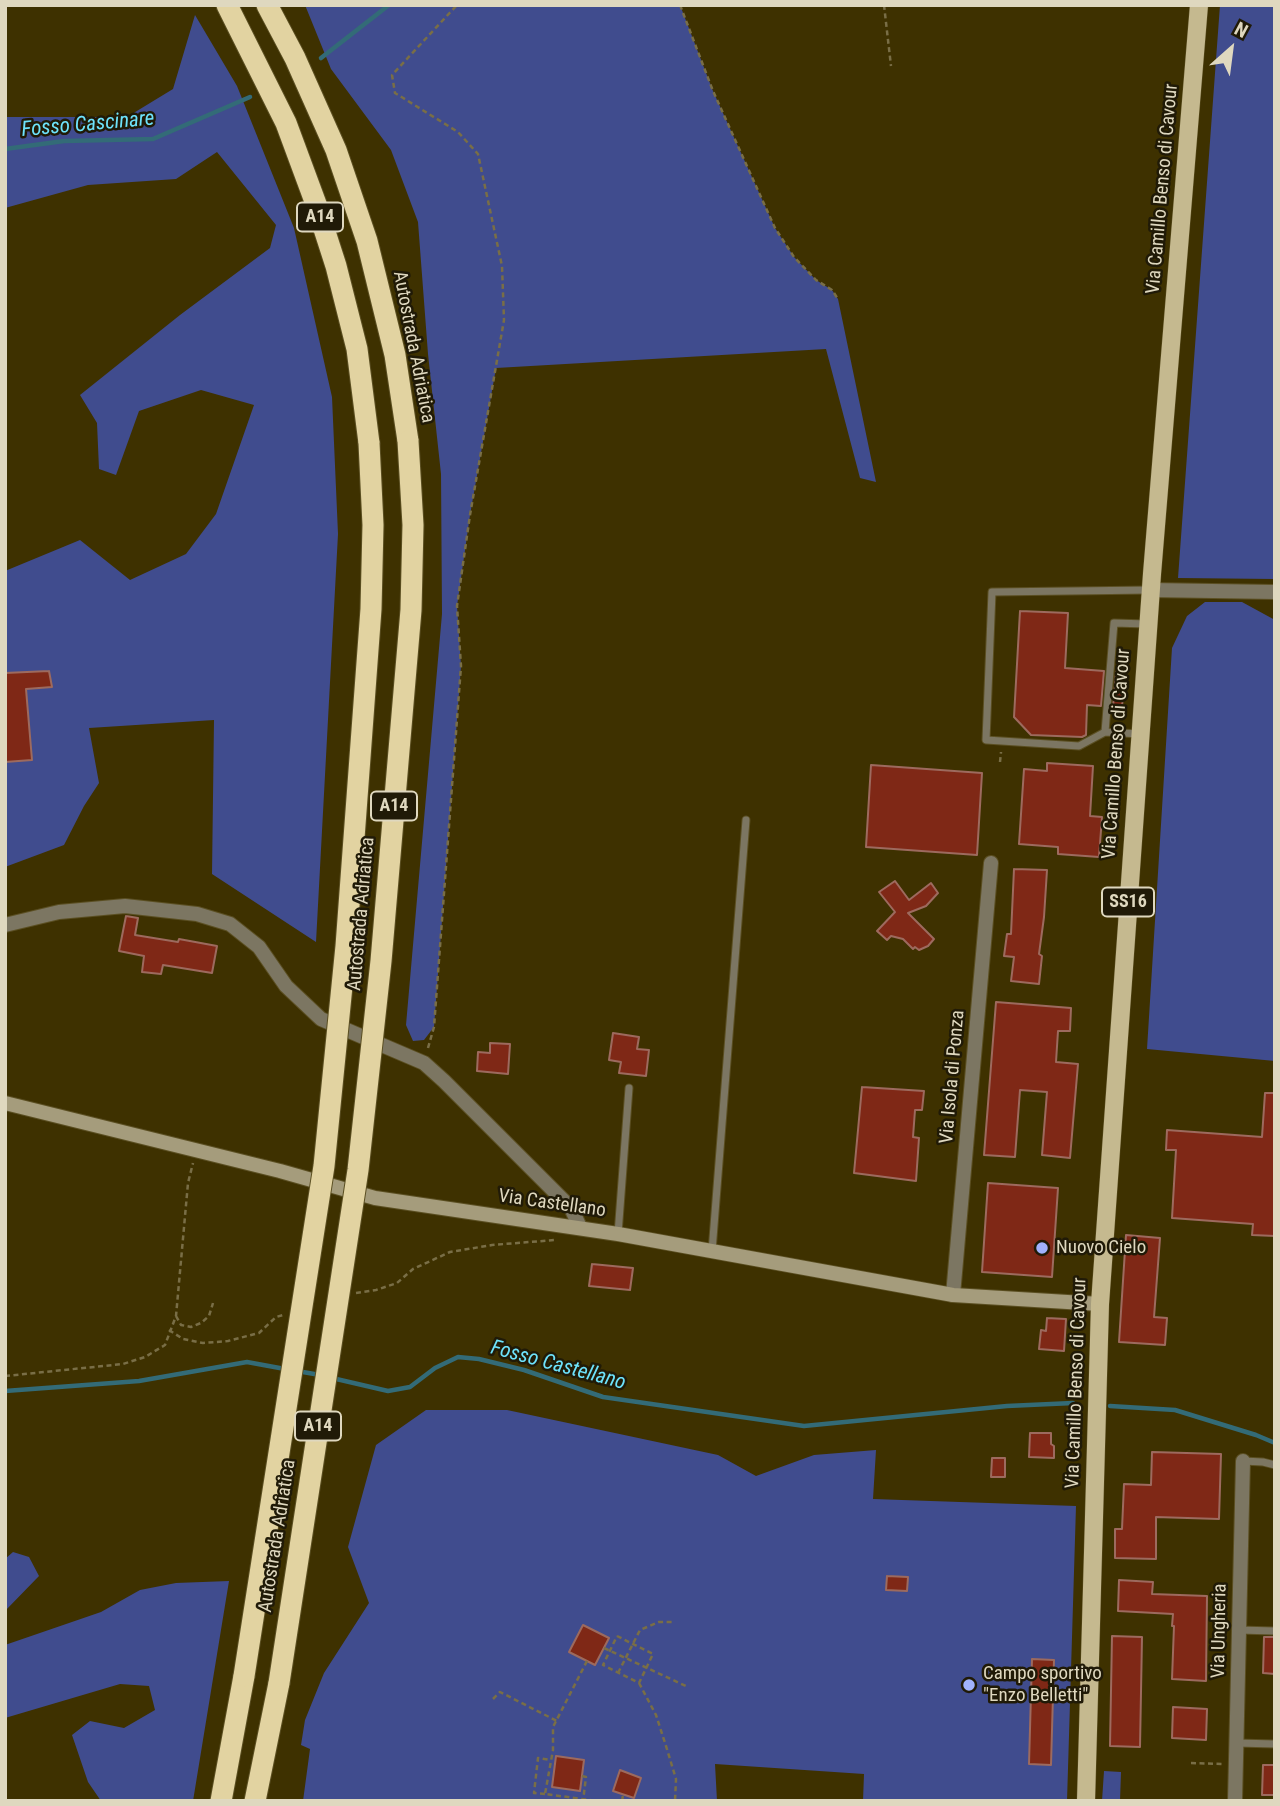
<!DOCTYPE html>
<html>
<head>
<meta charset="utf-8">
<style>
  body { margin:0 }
  #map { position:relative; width:1280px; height:1806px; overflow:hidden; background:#3e3100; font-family:"Roboto Condensed",sans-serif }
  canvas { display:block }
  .frame { position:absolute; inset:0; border:7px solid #dfd8bf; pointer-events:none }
  .north { position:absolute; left:1196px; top:14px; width:70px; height:70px; -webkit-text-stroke:5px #201a07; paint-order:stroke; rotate:28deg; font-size:19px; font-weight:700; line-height:28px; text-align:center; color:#dfd8bf }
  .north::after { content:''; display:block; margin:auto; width:24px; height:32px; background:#dfd8bf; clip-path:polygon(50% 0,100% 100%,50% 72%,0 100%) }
</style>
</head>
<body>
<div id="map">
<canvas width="1280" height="1806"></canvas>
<div class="frame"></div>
<div class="north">N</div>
</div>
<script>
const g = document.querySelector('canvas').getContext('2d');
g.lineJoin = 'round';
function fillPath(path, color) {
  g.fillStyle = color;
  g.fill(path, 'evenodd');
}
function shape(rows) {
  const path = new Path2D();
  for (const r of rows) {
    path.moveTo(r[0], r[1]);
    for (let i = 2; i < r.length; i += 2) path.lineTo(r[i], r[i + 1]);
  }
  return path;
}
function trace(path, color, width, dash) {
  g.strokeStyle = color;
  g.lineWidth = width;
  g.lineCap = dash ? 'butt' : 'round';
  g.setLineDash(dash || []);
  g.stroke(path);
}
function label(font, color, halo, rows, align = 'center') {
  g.font = font + ' "Roboto Condensed",sans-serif';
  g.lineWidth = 5;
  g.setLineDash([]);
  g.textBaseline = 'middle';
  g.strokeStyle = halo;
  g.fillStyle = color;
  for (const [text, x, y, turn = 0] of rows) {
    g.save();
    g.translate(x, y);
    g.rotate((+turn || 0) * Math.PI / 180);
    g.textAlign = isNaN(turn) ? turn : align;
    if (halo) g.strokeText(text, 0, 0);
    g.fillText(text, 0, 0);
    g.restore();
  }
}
fillPath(shape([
  [305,5,680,5,713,91,775,228,794,257,816,280,832,290,838,299,876,482,860,478,826,349,496,368,470,515,457,606,461,666,434,1027,424,1040,413,1041,406,1025,442,614,441,474,428,354,418,222,391,150,331,69],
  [1220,5,1275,5,1275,579,1178,578],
  [195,15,237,86,294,228,332,397,338,534,316,942,212,874,214,720,89,728,99,783,84,806,64,845,5,867,5,762,32,760,27,704,5,690,52,687,49,671,5,673,5,571,80,540,130,580,186,554,216,514,254,405,201,390,139,411,116,475,99,469,97,423,80,395,180,315,270,248,276,225,217,152,176,179,88,185,5,208,5,117,127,117,173,89],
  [1205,602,1242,602,1275,620,1275,1061,1147,1049,1172,648,1187,616],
  [426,1410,507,1410,718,1455,756,1476,814,1455,876,1450,873,1499,1076,1506,1067,1801,863,1801,864,1774,715,1764,717,1801,303,1801,310,1749,301,1745,305,1720,324,1673,369,1603,348,1547,376,1445],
  [583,1625,609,1638,595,1665,570,1652],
  [556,1756,584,1760,580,1791,552,1787],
  [13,1552,29,1557,39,1576,5,1611,5,1559],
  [229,1581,193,1801,101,1801,88,1782,72,1735,90,1721,124,1728,155,1710,149,1686,120,1684,5,1718,5,1645,101,1612,140,1590,176,1583],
  [1104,1771,1121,1772,1120,1801,1102,1801]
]), '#404c8e');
trace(shape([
  [321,58,389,5],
  [5,149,64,141,153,139,250,97],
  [297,1371,320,1375],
  [332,1378,388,1391,410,1387,435,1368,458,1357,479,1359,524,1370,603,1397,804,1426,1007,1406,1073,1403],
  [5,1391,139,1381,247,1362,285,1369],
  [1110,1406,1175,1410,1256,1435,1275,1443]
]), '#336b77', 4.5);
const building = shape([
  [1020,611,1068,613,1065,668,1104,671,1101,706,1087,705,1086,735,1082,737,1031,735,1014,717,1020,611],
  [49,671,52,687,26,689,32,760,5,762,5,673,49,671],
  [1116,672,1124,673,1122,708,1113,707,1116,672],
  [1047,763,1093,766,1090,816,1102,817,1099,857,1058,854,1058,847,1019,844,1024,769,1047,771,1047,763],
  [871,765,982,773,977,855,866,847,871,765],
  [1014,869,1047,870,1044,917,1039,954,1042,956,1039,984,1011,981,1014,957,1004,956,1007,934,1011,934,1014,869],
  [895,881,909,900,931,883,938,893,926,906,908,913,934,939,928,946,919,950,915,947,913,949,903,939,891,936,887,940,877,931,895,912,879,892,895,881],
  [126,916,138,918,135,935,178,942,179,939,217,946,212,973,163,965,161,974,142,972,144,956,119,951,126,916],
  [996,1002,1071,1008,1070,1031,1058,1031,1056,1062,1078,1064,1070,1158,1042,1155,1047,1092,1020,1090,1015,1157,984,1155,996,1002],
  [613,1033,639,1037,637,1049,649,1050,646,1076,619,1073,621,1062,609,1060,613,1033],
  [490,1043,510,1044,508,1074,477,1071,478,1052,490,1053,490,1043],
  [862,1087,924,1091,922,1110,915,1110,913,1137,919,1138,916,1181,854,1173,862,1087],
  [1265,1093,1275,1093,1275,1236,1252,1235,1253,1224,1172,1218,1176,1150,1166,1150,1167,1130,1262,1137,1265,1093],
  [988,1183,1058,1188,1052,1277,982,1272,988,1183],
  [1126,1235,1160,1238,1154,1317,1167,1318,1165,1345,1119,1342,1126,1235],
  [592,1264,633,1268,630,1290,589,1286,592,1264],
  [1047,1318,1066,1319,1064,1351,1039,1349,1041,1330,1046,1331,1047,1318],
  [1030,1433,1051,1433,1051,1444,1054,1446,1054,1458,1029,1457,1030,1433],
  [1152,1452,1221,1454,1219,1519,1156,1517,1156,1559,1115,1558,1115,1529,1122,1529,1124,1484,1151,1485,1152,1452],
  [992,1458,1005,1458,1005,1477,991,1477,992,1458],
  [887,1576,908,1577,907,1591,886,1590,887,1576],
  [1119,1580,1153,1582,1152,1594,1207,1596,1206,1681,1172,1679,1174,1626,1172,1626,1173,1614,1118,1611,1119,1580],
  [583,1625,609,1638,595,1665,569,1652,583,1625],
  [1112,1636,1142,1637,1140,1747,1110,1746,1112,1636],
  [1264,1637,1275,1637,1275,1674,1263,1673,1264,1637],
  [1032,1659,1054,1660,1051,1765,1029,1764,1032,1659],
  [1173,1707,1207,1709,1206,1740,1172,1738,1173,1707],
  [556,1756,584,1760,580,1791,552,1787,556,1756],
  [1263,1765,1275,1765,1275,1795,1262,1795,1263,1765],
  [620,1770,641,1778,634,1798,613,1791,620,1770]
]);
fillPath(building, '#7f2816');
trace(building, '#9d6a5e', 2);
const lane = shape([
  [1105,732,1114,623,1147,624],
  [1140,734,1105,732,1079,746,986,740,992,592,1150,590],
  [618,1234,629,1088],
  [712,1251,746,820],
  [1243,1461,1263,1462,1275,1465],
  [1239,1630,1275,1631],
  [1237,1743,1275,1744]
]);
const street = shape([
  [1150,590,1275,592],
  [5,925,59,912,125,906,197,914,230,924,259,947,286,986,321,1019,424,1063,444,1081,571,1208,580,1227],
  [953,1295,991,863],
  [1235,1801,1243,1461]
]);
const secondary = shape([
  [5,1103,280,1171,375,1198,618,1234,953,1295,1100,1304]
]);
const primary = shape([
  [1086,1801,1100,1304,1152,574,1199,5]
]);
const highway = shape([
  [227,5,286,123,316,204,336,266,357,349,369,443],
  [267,5,295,58,336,150,367,241,395,355,408,441],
  [221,1801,244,1676],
  [255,1801,279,1683]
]);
trace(lane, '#5b4f22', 9);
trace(street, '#5b4f22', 16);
trace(secondary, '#5b4f22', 16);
trace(primary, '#5b4f22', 19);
trace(highway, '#5b4f22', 23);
trace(shape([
  [680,5,713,91,775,228,794,257,816,280,832,290,838,299],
  [884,5,891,66],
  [1000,762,1001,752],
  [428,1048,434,1027,461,666,457,606,470,515,504,320,502,266,478,154,458,132,395,93,392,75,457,5],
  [356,1293,376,1290,397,1283,413,1269,450,1252,492,1245,555,1240],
  [176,1316,181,1325,191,1327,201,1323,209,1316,213,1303],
  [169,1330,183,1339,203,1343,228,1341,259,1333,276,1317,283,1315],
  [5,1376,123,1364,145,1357,165,1345,176,1316,188,1183,193,1163],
  [617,1636,653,1654,639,1683,603,1665,617,1636],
  [604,1648,688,1687],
  [587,1661,553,1727,553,1750,545,1794,597,1801],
  [618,1673,640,1630,659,1622,673,1622],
  [639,1683,656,1715,666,1746,676,1779,675,1801],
  [493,1699,500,1692,557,1721],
  [1191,1763,1223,1764],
  [582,1776,586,1777,583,1801],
  [545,1794,534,1793,538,1758,550,1760],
  [622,1801,623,1795]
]), '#796e46', 2.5, [5, 3.5]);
trace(lane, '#7c7662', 7);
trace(street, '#7c7662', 14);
trace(secondary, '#a59c7c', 14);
trace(primary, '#c5b98f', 18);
trace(highway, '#e2d3a1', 21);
const highwayBridge = shape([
  [244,1676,324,1166,346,946,371,609,373,525,369,443],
  [279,1683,358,1170,381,961,411,610,413,525,408,441]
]);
trace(highwayBridge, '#5b4f22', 23, []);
trace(highwayBridge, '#e2d3a1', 21);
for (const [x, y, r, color] of [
  [1042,1248,7,"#a1b2fd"],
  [969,1685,7,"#a1b2fd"]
]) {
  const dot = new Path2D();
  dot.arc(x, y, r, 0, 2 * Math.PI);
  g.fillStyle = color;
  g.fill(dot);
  trace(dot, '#201a07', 2.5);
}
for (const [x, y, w] of [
  [320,217,46],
  [394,806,46],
  [1128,902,52],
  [318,1426,46]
]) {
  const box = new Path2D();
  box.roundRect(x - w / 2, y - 14.5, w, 29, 5);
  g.fillStyle = '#201a07';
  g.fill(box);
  trace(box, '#dfd8bf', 2);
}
label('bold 18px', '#dfd8bf', null, [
  ["A14",320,217],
  ["A14",394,806],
  ["SS16",1128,902],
  ["A14",318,1426]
]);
label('19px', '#dfd8bf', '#201a07', [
  ["Via Camillo Benso di Cavour",1163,189,-85],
  ["Autostrada Adriatica",413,347,79],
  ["Via Camillo Benso di Cavour",1117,754,-86],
  ["Autostrada Adriatica",362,914,-85],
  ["Via Isola di Ponza",953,1077,-85],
  ["Via Castellano",552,1204,8],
  ["Via Camillo Benso di Cavour",1077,1383,-88],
  ["Autostrada Adriatica",278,1536,-81],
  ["Via Ungheria",1220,1631,-89]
]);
label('19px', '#dfd8bf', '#201a07', [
  ["Nuovo Cielo",1056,1248],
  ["Campo sportivo",983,1674],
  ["\"Enzo Belletti\"",983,1696]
], 'left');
label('italic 21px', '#6ee3fc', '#201a07', [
  ["Fosso Cascinare",88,125,-5],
  ["Fosso Castellano",558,1366,15]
]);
</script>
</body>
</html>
